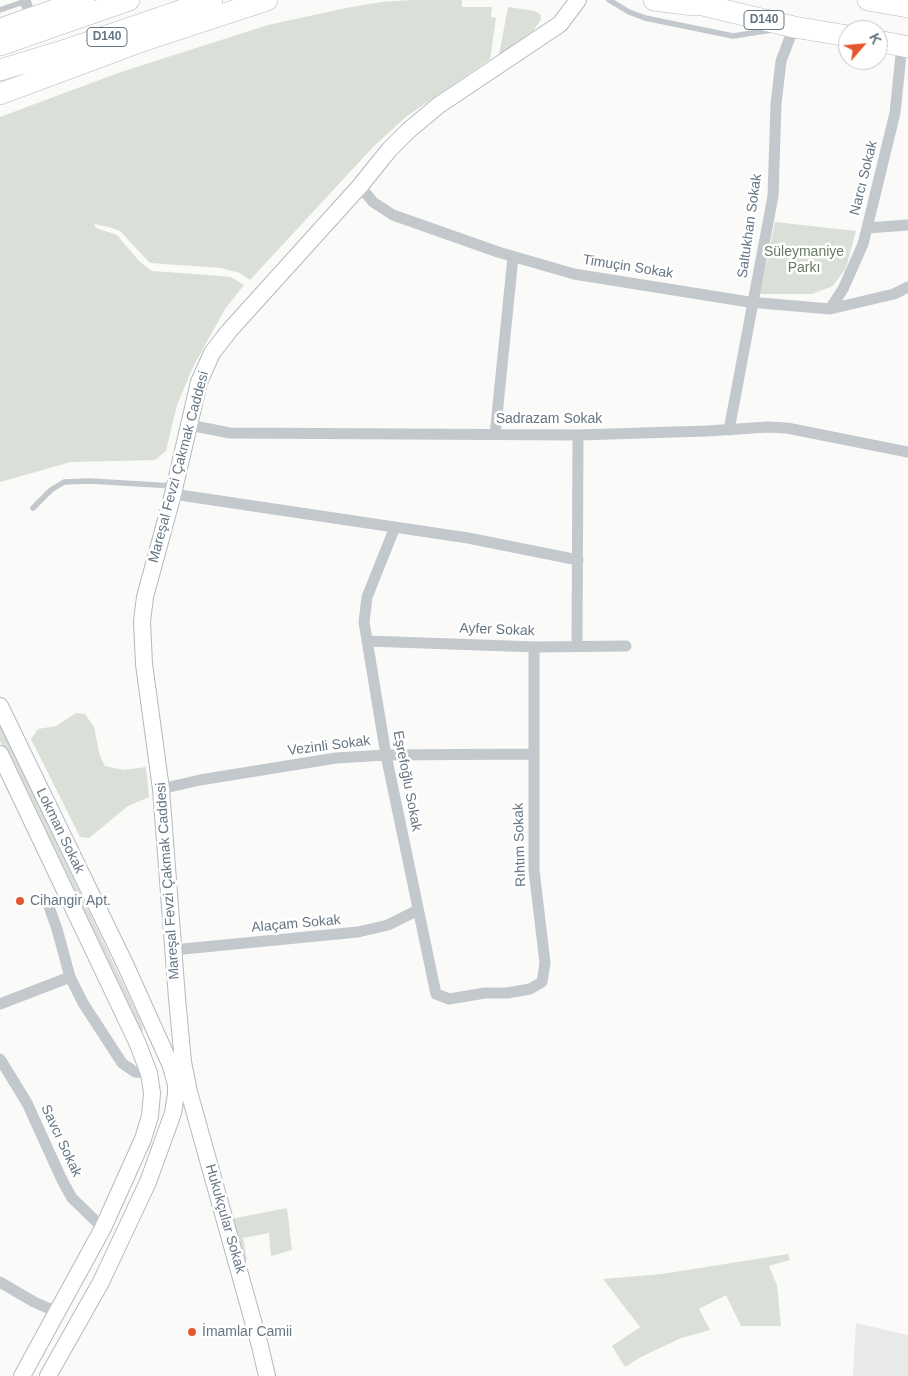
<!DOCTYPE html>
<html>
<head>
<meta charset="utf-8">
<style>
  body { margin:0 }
  #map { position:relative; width:908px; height:1376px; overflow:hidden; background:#fafaf8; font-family:Helvetica,sans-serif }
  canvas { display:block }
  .north { position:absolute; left:838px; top:20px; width:50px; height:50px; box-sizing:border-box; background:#fff; border:1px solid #c1c8cd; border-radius:50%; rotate:63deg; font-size:14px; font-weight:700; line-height:20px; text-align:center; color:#657683 }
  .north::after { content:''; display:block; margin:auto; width:18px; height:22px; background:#e4572e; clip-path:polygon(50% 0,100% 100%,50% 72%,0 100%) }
</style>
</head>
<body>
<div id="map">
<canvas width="908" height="1376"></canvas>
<div class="north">K</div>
</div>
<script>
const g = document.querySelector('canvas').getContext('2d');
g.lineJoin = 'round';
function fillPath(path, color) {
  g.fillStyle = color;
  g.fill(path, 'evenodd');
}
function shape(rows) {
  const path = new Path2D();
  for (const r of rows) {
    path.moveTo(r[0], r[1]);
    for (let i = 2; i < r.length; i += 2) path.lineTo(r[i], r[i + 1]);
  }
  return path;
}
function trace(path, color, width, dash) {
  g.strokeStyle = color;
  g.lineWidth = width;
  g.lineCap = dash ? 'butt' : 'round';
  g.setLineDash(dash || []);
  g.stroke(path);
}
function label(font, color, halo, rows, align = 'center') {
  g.font = font + ' Helvetica,sans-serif';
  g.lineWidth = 5;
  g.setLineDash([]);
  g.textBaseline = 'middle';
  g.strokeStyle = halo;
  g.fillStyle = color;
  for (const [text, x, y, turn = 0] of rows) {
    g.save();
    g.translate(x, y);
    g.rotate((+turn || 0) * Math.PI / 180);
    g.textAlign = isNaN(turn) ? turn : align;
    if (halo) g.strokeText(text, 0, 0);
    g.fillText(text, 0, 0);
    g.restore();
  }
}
fillPath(shape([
  [856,1323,908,1335,908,1376,853,1376]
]), '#e8e9e9');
fillPath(shape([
  [412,0,462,0,462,7,492,7,491,17,496,18,490,59,407,116,373,147,250,280,240,273,221,268,150,263,120,231,109,227,94,224,96,228,117,235,140,262,152,271,221,276,231,277,244,285,225,309,193,367,177,405,166,451,155,460,71,462,0,482,0,117,118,73,268,25,346,8,381,2],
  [508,7,535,11,541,15,541,19,534,30,499,55],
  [775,222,856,231,846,268,833,286,812,294,760,294],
  [76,713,85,714,94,727,100,756,105,766,123,770,146,767,149,797,128,806,89,838,80,837,31,739,38,729,56,726],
  [0,724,138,1015,143,1028,142,1033,140,1033,0,741],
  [287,1208,292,1250,271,1256,269,1233,243,1238,247,1260,240,1261,231,1219],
  [788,1254,790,1260,769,1266,777,1285,781,1326,741,1326,726,1295,699,1309,710,1330,681,1338,641,1357,625,1367,612,1346,640,1327,603,1279,662,1274]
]), '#dadfd7');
const secondary = shape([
  [0,706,125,964,171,1066,176,1085,176,1094,173,1113,148,1182,101,1282,48,1376],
  [0,754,137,1042,149,1073,152,1093,150,1116,143,1139,103,1228,22,1376],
  [267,1376,260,1346,189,1092,183,1062,177,998,161,789,144,664,142,621,145,597,173,494,199,382,212,353,229,331,360,186,389,150,409,130,439,105,560,24,578,0]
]);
const highway = shape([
  [654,0,694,5],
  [682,0,794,27,848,36],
  [868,0,908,7],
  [0,29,84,0],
  [878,41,908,47],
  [0,45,129,0],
  [0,70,69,49,212,0],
  [0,94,145,40,267,0]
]);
trace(secondary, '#b3babf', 18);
trace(highway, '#b4b9bd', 22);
trace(shape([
  [609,0,629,12,645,18,733,36,772,30],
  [0,10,26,1],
  [33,508,51,490,64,482,90,481,173,486]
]), '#c3c8cc', 5.5);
trace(shape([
  [25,0,31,19],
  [360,186,373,202,393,215,498,252,574,274,749,302,830,309,894,294,908,287],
  [867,228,908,225],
  [830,309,843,289,863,244,867,228,895,113,902,45],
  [189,425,230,433,578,435,707,431,768,427,787,428,908,452],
  [729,430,773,196,776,104,781,61,794,27],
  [495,435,513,257],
  [173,494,468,538,578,560],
  [395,527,367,597,364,622,386,755,436,994,449,999,485,993,507,993,530,989,542,982,545,963,534,870,534,647],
  [367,641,536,647,626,646],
  [577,646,578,435],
  [161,789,200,780,336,758,386,755,533,754],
  [47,901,57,929,70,977,83,1003,122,1063,135,1072,149,1073],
  [173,950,358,932,388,925,418,910],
  [0,1004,70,977],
  [0,1059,27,1103,62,1180,72,1198,103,1228],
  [0,1282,34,1302,57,1312]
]), '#c3c8cc', 11);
trace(secondary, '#fff', 16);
trace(highway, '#fff', 21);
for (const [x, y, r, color] of [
  [20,901,5,"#e4572e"],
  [192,1332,5,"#e4572e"]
]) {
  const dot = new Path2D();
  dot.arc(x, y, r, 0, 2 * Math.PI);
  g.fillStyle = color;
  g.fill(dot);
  trace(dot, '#fff', 2);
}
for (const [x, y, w] of [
  [764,20,40],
  [107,37,40]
]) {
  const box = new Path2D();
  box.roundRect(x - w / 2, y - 9.5, w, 19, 4);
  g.fillStyle = '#fff';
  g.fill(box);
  trace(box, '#657683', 1);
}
label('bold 12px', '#657683', null, [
  ["D140",764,20],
  ["D140",107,37]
]);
label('14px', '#657683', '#fff', [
  ["Narcı Sokak",864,178,-76],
  ["Saltukhan Sokak",750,226,-82],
  ["Timuçin Sokak",628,267,9],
  ["Sadrazam Sokak",549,419],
  ["Mareşal Fevzi Çakmak Caddesi",179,467,-75],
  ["Ayfer Sokak",497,630,2],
  ["Vezinli Sokak",329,746,-7],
  ["Eşrefoğlu Sokak",407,781,79],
  ["Lokman Sokak",60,831,64],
  ["Rıhtım Sokak",520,845,-92],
  ["Mareşal Fevzi Çakmak Caddesi",168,881,-94],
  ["Alaçam Sokak",296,924,-5],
  ["Savcı Sokak",61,1141,65],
  ["Hukukçular Sokak",225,1219,74]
]);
label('14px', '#687a64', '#fff', [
  ["Süleymaniye",804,252],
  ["Parkı",804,268]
]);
label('14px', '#657683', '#fff', [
  ["Cihangir Apt.",30,901],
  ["İmamlar Camii",202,1332]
], 'left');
</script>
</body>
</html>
